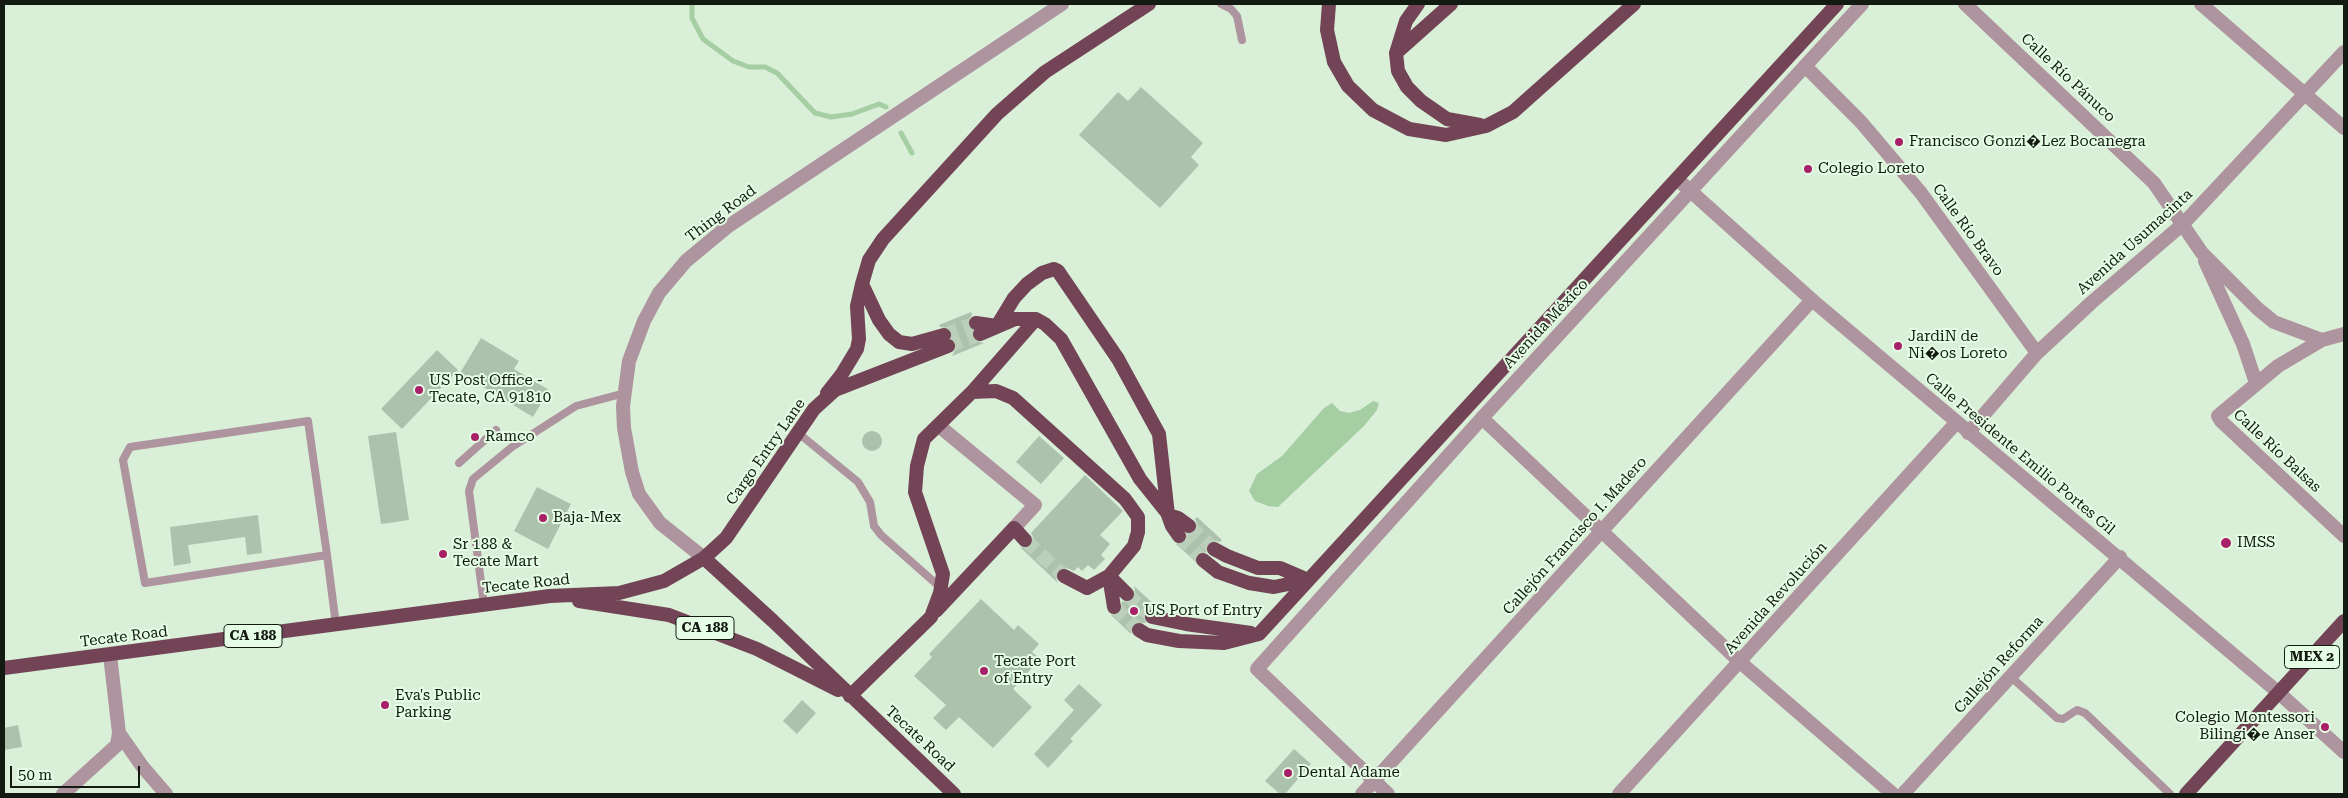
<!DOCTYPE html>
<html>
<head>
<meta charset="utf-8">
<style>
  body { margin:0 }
  #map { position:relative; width:2348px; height:798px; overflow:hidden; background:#d9efd8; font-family:"Roboto Serif",serif }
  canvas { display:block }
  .frame { position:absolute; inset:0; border:5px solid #121a12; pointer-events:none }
  .scale { position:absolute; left:10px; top:766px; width:130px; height:22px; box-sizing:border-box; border:2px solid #121a12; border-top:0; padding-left:6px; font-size:15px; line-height:18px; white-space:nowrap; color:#121a12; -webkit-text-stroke:4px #e6fde5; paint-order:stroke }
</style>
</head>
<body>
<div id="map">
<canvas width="2348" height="798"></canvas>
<div class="frame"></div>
<div class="scale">50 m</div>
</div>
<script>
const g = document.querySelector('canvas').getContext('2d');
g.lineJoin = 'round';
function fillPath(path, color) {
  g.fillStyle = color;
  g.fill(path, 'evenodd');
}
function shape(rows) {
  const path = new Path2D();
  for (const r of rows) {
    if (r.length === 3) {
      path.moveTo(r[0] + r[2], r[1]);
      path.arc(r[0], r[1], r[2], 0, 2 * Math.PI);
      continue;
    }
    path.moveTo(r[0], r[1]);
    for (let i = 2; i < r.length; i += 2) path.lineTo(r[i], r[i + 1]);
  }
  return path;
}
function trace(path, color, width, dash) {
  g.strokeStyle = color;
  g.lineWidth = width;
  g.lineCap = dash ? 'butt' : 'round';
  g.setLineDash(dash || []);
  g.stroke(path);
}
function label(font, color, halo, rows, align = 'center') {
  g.font = font + ' "Roboto Serif",serif';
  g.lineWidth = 4;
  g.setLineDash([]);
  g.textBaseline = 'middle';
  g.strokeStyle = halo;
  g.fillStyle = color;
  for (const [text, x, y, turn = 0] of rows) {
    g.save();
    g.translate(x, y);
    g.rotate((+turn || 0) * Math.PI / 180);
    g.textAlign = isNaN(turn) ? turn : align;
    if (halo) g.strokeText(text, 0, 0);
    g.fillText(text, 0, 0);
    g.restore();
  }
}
fillPath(shape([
  [1373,401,1379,403,1377,410,1364,426,1278,507,1268,506,1255,501,1249,491,1257,474,1282,456,1324,408,1332,403,1340,411,1349,413,1360,410]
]), '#a5cea3');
trace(shape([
  [692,4,692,18,703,39,733,61,749,67,765,67,777,73,815,113,831,117,852,114,879,104,886,107],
  [901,133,912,153]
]), '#a5cea3', 5);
fillPath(shape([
  [1141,87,1203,143,1191,157,1199,165,1160,208,1079,135,1118,92,1128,101],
  [971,312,972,315,967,322,972,331,972,337,975,341,984,343,952,356,957,347,952,338,952,332,950,328,940,327,939,325],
  [481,338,519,361,514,369,549,390,533,417,460,373],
  [437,350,458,370,402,429,381,409],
  [872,441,10],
  [396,432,409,520,381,524,368,436],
  [1039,436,1064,458,1041,484,1016,462],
  [1085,475,1123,511,1100,535,1110,544,1101,555,1105,559,1094,570,1088,565,1082,571,1078,567,1074,571,1064,567,1060,568,1055,576,1058,583,1020,547,1026,549,1031,546,1034,539,1031,533],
  [537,487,571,504,548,549,514,531],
  [258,515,262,553,247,555,245,537,188,545,191,563,174,566,170,527],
  [1197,517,1222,540,1220,542,1214,540,1209,542,1206,545,1206,552,1197,554,1195,561,1176,544,1184,543,1188,535,1196,532,1198,526,1195,519],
  [1134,586,1159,609,1150,609,1146,611,1143,616,1146,623,1134,623,1131,626,1131,634,1111,615,1120,613,1122,610,1122,601,1129,603,1133,600,1136,596],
  [981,599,1014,630,1018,625,1039,644,1032,652,1040,659,1013,689,1032,707,993,748,959,717,946,730,933,718,946,705,914,676,932,657,929,654],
  [1079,684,1102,705,1070,739,1073,741,1048,768,1034,754,1074,710,1064,700],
  [802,700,816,713,797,734,783,721],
  [18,725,22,747,4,750,4,728],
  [1294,749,1311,764,1285,794,1280,794,1265,781]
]), '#adc2ac');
trace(shape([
  [944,335,976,323],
  [948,346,980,334],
  [1189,526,1214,549],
  [1179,536,1203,560],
  [1025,540,1064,576],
  [1127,594,1152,617],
  [1114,607,1139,630]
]), '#bbcfba', 14, [14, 7]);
trace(shape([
  [1221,4,1231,9,1237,16,1242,40],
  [797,432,858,482,870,502,874,526,881,535,941,588],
  [459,463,496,430],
  [327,555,145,583,123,460,130,447,308,421,327,555,336,625],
  [484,605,469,491,473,479,512,447,576,406,625,393],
  [2011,677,2057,718,2063,719,2077,710,2085,713,2170,794]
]), '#ae949e', 8);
trace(shape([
  [1965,4,2154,183,2202,253,2258,309,2274,322,2322,340],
  [2201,4,2344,128],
  [1805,66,1861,122,1921,193,2037,353],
  [2205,261,2243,344,2256,383],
  [2344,334,2322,340,2278,366,2218,416,2221,421,2344,536],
  [1482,418,1740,662,1893,794],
  [939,426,1035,505,1014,528],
  [1968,433,2037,353,2092,302,2183,224,2344,52],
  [119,733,142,766,166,794],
  [63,794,117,745,119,733,110,655],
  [1362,794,1812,300],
  [1903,794,2120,557]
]), '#ae949e', 14);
trace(shape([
  [1677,179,1812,300,2279,693,2344,752],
  [704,558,660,523,639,494,632,472,624,428,623,406,629,361,644,321,659,293,686,261,727,227,1062,4],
  [1388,794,1257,669,1482,418,1862,4],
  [1619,794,1956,423]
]), '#ae949e', 14);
trace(shape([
  [1329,4,1327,30,1334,62,1348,86,1373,110,1409,129,1446,135,1486,126,1513,112,1634,4],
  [1418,4,1406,21,1396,53,1398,71,1407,87,1421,101,1447,119,1480,125],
  [1396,53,1451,4],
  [862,284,879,320,889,334,899,342,912,344,944,335],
  [976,323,997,326,1014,298,1027,284,1042,273,1054,269,1058,271,1118,359,1159,434,1168,515,1172,526,1179,536],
  [980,334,1015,319,1036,319,1045,324,1061,339,1140,479,1168,514],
  [972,392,1036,319],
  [827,393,842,374,857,349,859,339,857,306,862,284,869,260,883,239,997,114,1045,72,1149,4],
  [1168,515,1178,518,1189,526],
  [1214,549,1227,556,1258,568,1280,568,1308,580],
  [704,558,773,621,954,794],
  [1203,560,1218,572,1249,583,1274,587,1308,580],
  [1109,576,1114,607],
  [1109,576,1127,594],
  [579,601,669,615,757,649,838,690],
  [936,611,1014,528,1025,540],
  [1152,617,1186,624,1251,633],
  [1139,630,1147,635,1179,641,1224,643,1259,634,1837,4],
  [4,668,550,596,619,593,664,581,704,558,726,538,814,409,835,390,948,346],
  [850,696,931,617,940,593,943,574,915,492,917,466,924,439,972,392,996,391,1013,398,1125,499,1138,517,1138,532,1134,546,1109,576,1087,588,1064,576],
  [2186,794,2344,621]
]), '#724456', 14);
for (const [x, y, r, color] of [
  [1899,142,5,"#a72068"],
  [1808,169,5,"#a72068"],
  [1898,346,5,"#a72068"],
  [419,390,5,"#a72068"],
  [475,437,5,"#a72068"],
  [543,518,5,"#a72068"],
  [2226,543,6,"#a72068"],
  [443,554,5,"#a72068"],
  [1134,611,5,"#a72068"],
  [984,671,5,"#a72068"],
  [385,705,5,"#a72068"],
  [2325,727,5,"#a72068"],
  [1288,773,5,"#a72068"]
]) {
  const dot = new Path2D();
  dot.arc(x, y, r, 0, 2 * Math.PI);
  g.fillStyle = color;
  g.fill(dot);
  trace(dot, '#e6fde5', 2);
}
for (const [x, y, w] of [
  [705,628,58],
  [253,636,58],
  [2312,657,55]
]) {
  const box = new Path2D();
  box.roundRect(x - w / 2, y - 11.5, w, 23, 4);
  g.fillStyle = '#e6fde5';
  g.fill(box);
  trace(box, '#121a12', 1);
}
label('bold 14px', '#121a12', null, [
  ["CA 188",705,628],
  ["CA 188",253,636],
  ["MEX 2",2312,657]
]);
label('15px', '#121a12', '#e6fde5', [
  ["Calle Río Pánuco",2068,78,43],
  ["Thing Road",721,214,-37],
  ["Calle Río Bravo",1968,230,54],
  ["Avenida Usumacinta",2135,242,-42],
  ["Avenida México",1546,324,-47],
  ["Calle Río Balsas",2277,451,43],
  ["Cargo Entry Lane",766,452,-55],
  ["Calle Presidente Emilio Portes Gil",2020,454,40],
  ["Callejón Francisco I. Madero",1575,536,-48],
  ["Tecate Road",526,584,-6],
  ["Avenida Revolución",1776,598,-48],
  ["Tecate Road",124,637,-7],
  ["Callejón Reforma",1999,665,-48],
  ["Tecate Road",920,739,43]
]);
label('15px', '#121a12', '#e6fde5', [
  ["Francisco Gonzi�Lez Bocanegra",1909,142],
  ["Colegio Loreto",1818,169],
  ["JardiN de",1908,337],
  ["Ni�os Loreto",1908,354],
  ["US Post Office -",429,381],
  ["Tecate, CA 91810",429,398],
  ["Ramco",485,437],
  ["Baja-Mex",553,518],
  ["IMSS",2237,543],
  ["Sr 188 &",453,545],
  ["Tecate Mart",453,562],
  ["US Port of Entry",1144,611],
  ["Tecate Port",994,662],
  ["of Entry",994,679],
  ["Eva's Public",395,696],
  ["Parking",395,713],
  ["Colegio Montessori",2315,718,"right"],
  ["Bilingi�e Anser",2315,735,"right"],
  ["Dental Adame",1298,773]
], 'left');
</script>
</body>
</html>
